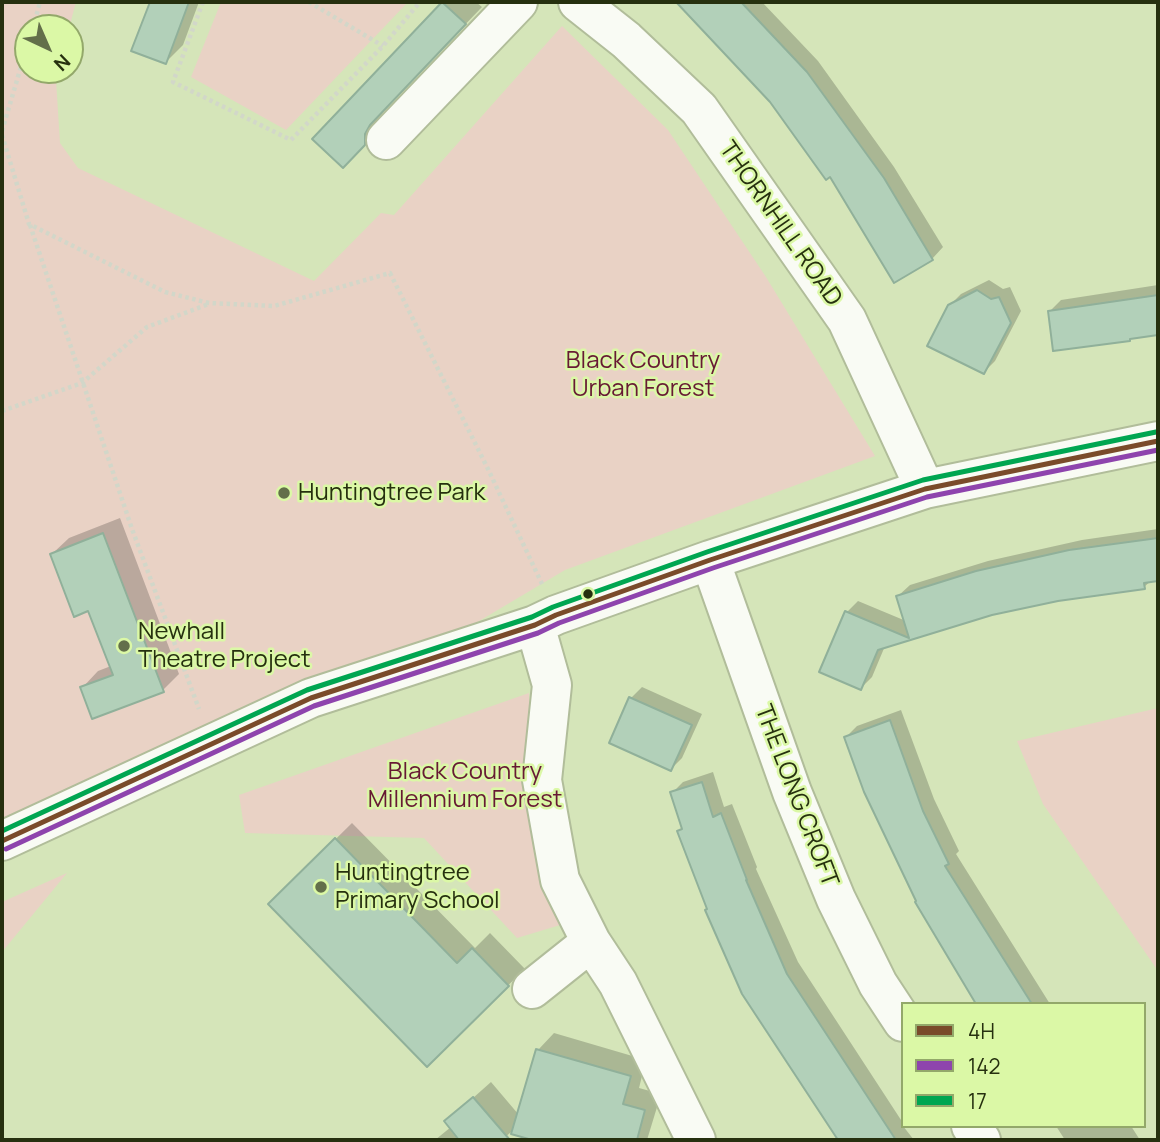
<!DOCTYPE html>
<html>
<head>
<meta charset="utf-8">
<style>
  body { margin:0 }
  #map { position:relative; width:1160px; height:1142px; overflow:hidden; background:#d5e5b9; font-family:Manrope,sans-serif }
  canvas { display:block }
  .frame { position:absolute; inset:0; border:4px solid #26300f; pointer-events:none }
  .legend { position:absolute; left:901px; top:1002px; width:245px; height:126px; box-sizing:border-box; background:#dbf8a6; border:2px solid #93a86a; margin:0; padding:9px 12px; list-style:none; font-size:21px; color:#26300f }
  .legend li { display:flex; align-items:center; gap:14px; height:35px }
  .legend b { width:35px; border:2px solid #93a86a }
  .north { position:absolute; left:14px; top:14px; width:70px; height:70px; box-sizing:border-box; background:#dbf8a6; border:2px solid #93a86a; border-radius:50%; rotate:136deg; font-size:19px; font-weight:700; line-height:28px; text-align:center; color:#26300f }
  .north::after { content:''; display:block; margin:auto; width:24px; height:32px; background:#636f4a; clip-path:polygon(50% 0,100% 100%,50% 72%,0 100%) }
</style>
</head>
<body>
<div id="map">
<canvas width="1160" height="1142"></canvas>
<div class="frame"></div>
<ul class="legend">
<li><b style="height:9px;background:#7a4b2a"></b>4H</li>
<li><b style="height:9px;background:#8e44ad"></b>142</li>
<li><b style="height:9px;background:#00a651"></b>17</li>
</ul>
<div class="north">N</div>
</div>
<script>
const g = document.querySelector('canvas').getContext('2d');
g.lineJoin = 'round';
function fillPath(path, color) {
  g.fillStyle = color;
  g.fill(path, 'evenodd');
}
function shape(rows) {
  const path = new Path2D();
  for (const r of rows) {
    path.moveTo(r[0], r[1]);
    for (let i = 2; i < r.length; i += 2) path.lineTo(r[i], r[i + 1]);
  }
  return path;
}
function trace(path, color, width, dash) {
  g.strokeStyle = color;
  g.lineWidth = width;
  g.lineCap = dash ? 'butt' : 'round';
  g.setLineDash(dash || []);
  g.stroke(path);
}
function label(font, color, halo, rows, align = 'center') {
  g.font = font + ' Manrope,sans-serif';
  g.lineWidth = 5;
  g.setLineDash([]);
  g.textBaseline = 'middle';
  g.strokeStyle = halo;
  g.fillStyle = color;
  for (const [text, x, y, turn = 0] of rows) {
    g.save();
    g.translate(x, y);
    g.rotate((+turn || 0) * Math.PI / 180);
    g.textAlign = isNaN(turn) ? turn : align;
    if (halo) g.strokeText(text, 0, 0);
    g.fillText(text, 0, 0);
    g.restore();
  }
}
fillPath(shape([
  [2,2,76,2,69,28,28,28,28,70,58,70,56,80,60,143,78,168,314,281,381,213,394,215,562,26,668,130,766,277,875,456,565,570,464,630,2,826],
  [221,2,408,2,286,130,191,77],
  [529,693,531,827,580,919,517,938,424,838,245,833,239,795],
  [1158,708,1158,971,1043,804,1017,741],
  [67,873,2,952,2,902]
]), '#e9d2c5');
fillPath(shape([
  [152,2,199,2,183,45,166,62,134,50],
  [445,2,476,2,482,7,387,106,381,116,381,127,343,165,315,139],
  [677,2,762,2,818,61,894,167,943,247,932,259,831,175,771,101],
  [989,280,1003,289,1010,287,1021,311,995,361,984,372,949,306,961,294],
  [1158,285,1158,334,1055,349,1050,311,1061,300],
  [120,518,179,674,163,690,82,688,98,671,111,666,89,609,52,554,69,538],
  [1158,529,1158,579,1152,580,1144,587,1058,599,992,614,885,646,872,677,861,688,847,612,858,601,906,621,898,596,910,585,988,561,1082,540],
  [642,687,702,714,682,758,671,769,631,698],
  [901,710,934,799,959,851,956,854,1050,1004,980,1004,846,737,857,726],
  [713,772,724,807,732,804,757,867,756,869,798,962,903,1123,903,1126,914,1140,840,1140,745,995,679,831,683,827,672,793,683,782],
  [352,823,475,948,490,933,525,969,427,1064,270,904],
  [554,1033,646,1060,639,1088,661,1094,647,1140,538,1140,511,1132,502,1140,435,1140,451,1127,446,1122,491,1082,519,1115,538,1050],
  [1056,1126,1131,1126,1140,1140,1065,1140]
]), '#0003');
const building = shape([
  [150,2,189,2,166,64,131,51,150,2],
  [442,2,466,24,370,125,365,134,365,145,343,168,312,139,442,2],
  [676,2,741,2,807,72,884,178,933,260,894,283,830,177,826,180,770,102,676,2],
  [977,290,991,299,999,297,1011,323,984,374,927,346,948,305,977,290],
  [1158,295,1158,335,1130,339,1130,341,1053,351,1048,311,1158,295],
  [103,533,164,692,92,719,80,687,113,675,88,611,74,617,50,554,103,533],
  [1158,538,1158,581,1144,583,1145,589,1058,601,992,615,878,650,861,690,819,672,845,611,909,638,896,596,976,571,1069,550,1158,538],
  [629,697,692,725,671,771,609,743,629,697],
  [890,720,923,811,949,864,945,866,1032,1004,976,1004,915,902,916,901,864,792,844,737,890,720],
  [702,782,713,817,721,813,747,880,746,880,787,974,896,1140,838,1140,742,994,705,910,707,909,677,831,682,829,670,792,702,782],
  [335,838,457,963,472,948,509,986,427,1067,268,904,335,838],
  [536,1049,631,1076,623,1104,645,1110,637,1140,532,1140,511,1134,536,1049],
  [473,1097,510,1140,459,1140,444,1121,473,1097]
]);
fillPath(building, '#b2d0b9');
trace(building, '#90b09a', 2);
const minor = shape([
  [578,2,626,40,699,109,847,320,925,489],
  [386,140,518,2],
  [710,560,792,792,836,899,878,984,903,1022],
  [535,625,552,685,542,780,560,880,591,942,618,983,696,1140],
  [2,841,311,698,535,625,556,615,710,560,925,489,1158,441],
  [532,989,591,942],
  [971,1126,981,1140]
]);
trace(minor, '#b1bd9a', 42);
trace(shape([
  [203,2,173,82,291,140,383,46,420,2],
  [309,2,383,46],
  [33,28,40,2],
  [2,131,28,43],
  [2,135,29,224,165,292,209,303,274,306,390,273,488,469,542,584],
  [30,225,132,529,199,709],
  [2,411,82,383,147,327,209,304]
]), '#d2d7c9', 4.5, [3.5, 3.5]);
trace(minor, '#f9fbf4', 38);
trace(shape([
  [2,841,311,698,535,625,556,615,710,560,925,489,1158,441]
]), '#7a4b2a', 5);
trace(shape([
  [6,849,314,706,538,633,559,623,713,568,927,497,1158,450]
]), '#8e44ad', 5);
trace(shape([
  [2,831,307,690,532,617,553,607,707,552,923,480,1156,432]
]), '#00a651', 5);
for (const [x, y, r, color] of [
  [284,493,7,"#636f4a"],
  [588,594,6,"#26300f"],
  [124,646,7,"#636f4a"],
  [321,887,7,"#636f4a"]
]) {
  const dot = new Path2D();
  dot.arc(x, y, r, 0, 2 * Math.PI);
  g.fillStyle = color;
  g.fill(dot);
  trace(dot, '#dbf8a6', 2.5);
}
label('24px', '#26300f', '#dbf8a6', [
  ["THORNHILL ROAD",780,224,55],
  ["THE LONG CROFT",796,796,69]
]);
label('24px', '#671a34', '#dbf8a6', [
  ["Black Country",643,361],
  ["Urban Forest",643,389],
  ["Black Country",465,772],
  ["Millennium Forest",465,800]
]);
label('24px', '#26300f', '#dbf8a6', [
  ["Huntingtree Park",298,493],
  ["Newhall",138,632],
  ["Theatre Project",138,660],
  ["Huntingtree",335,873],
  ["Primary School",335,901]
], 'left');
</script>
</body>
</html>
